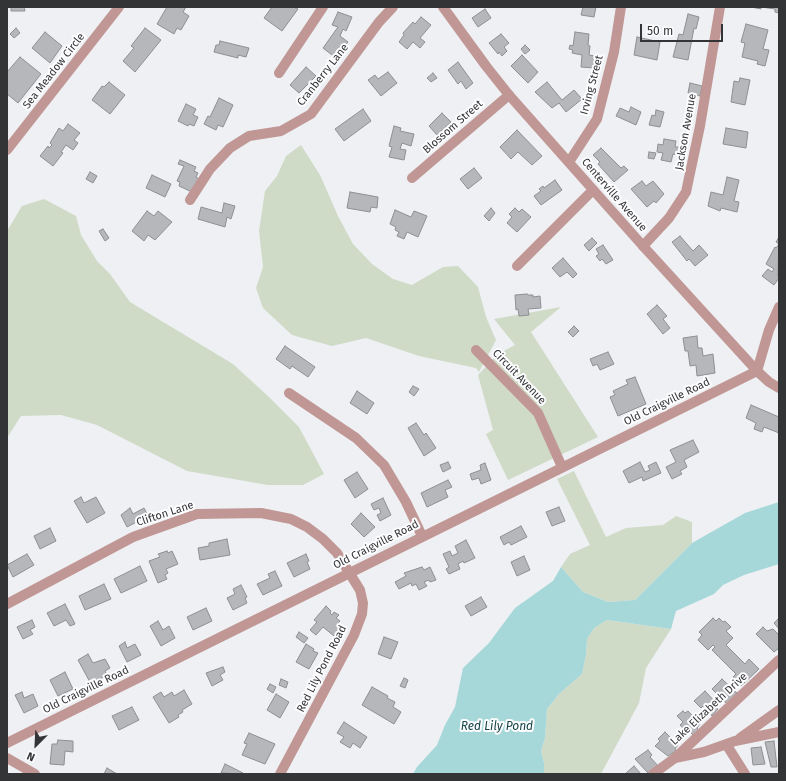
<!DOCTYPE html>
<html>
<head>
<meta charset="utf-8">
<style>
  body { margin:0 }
  #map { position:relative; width:786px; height:781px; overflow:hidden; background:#eef0f3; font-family:"Fira Sans",sans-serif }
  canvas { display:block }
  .frame { position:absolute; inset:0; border:8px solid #333435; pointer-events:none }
  .north { position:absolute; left:16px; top:725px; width:40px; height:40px; -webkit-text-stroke:3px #fdfdff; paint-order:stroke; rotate:204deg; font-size:11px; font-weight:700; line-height:16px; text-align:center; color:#333435 }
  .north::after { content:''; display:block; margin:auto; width:14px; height:18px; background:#333435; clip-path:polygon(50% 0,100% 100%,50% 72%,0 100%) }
  .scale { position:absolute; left:640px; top:24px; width:83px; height:18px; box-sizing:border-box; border:2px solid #333435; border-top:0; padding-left:5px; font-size:12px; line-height:14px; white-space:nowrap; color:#333435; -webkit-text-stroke:3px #fdfdff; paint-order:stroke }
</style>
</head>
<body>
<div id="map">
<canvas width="786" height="781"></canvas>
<div class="frame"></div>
<div class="north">N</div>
<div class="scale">50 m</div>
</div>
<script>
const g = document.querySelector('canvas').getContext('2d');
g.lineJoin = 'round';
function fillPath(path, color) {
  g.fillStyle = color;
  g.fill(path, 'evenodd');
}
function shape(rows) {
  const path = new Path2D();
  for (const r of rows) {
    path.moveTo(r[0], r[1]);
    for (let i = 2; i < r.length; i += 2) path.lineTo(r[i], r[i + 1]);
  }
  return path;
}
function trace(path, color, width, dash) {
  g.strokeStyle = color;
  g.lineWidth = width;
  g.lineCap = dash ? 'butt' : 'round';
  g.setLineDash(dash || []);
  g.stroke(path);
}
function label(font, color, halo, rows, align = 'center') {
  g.font = font + ' "Fira Sans",sans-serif';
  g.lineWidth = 4;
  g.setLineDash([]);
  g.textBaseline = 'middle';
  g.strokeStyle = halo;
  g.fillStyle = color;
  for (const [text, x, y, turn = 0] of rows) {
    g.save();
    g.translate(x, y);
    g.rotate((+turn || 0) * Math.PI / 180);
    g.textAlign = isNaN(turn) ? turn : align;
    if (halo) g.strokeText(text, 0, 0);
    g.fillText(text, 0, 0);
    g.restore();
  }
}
fillPath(shape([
  [301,145,320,175,338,216,353,244,372,264,393,279,412,285,443,267,458,266,478,287,486,317,496,340,479,372,476,368,419,356,366,338,332,346,292,335,263,308,256,288,263,267,259,231,265,191,277,176,286,156],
  [44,199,76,216,81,235,97,261,110,274,130,302,233,364,269,397,299,427,324,474,303,485,268,485,187,471,97,425,61,415,21,416,7,438,7,231,22,206],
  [561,307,531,332,598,437,508,480,486,434,493,430,478,375,498,354,515,345,494,319],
  [574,471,606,537,626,528,663,525,676,516,692,522,692,543,635,600,608,602,583,592,561,567,570,554,590,545,557,479],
  [607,620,671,629,646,668,639,703,601,774,544,774,544,763,541,751,545,738,547,709,559,694,582,674,586,655,587,639,594,628]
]), '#cfdbc7');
fillPath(shape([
  [779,502,779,564,744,575,723,585,714,594,676,611,671,629,607,620,594,628,587,639,586,655,582,674,559,694,547,709,545,738,541,751,544,763,544,774,413,774,417,767,437,745,445,725,455,707,463,668,489,643,515,608,553,581,561,567,583,592,608,602,635,600,692,543,745,513]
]), '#a6d7d9');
const building = shape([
  [11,7,24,7,25,11,11,11,11,7],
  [167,7,186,7,183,12,189,16,181,30,177,28,174,34,157,24,167,7],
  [272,7,294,7,298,9,282,31,264,18,272,7],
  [583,7,596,7,594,17,581,15,583,7],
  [751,7,779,7,779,13,775,12,775,9,761,7,761,9,751,7],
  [485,9,491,18,478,27,472,18,485,9],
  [338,12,352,17,346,31,343,29,340,36,348,42,336,58,323,48,338,27,332,25,338,12],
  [688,14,699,17,696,29,694,28,688,60,673,57,679,34,683,35,688,14],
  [421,17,431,25,420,38,425,42,420,48,413,42,407,49,399,42,404,35,403,33,413,22,415,24,421,17],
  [746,24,768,30,763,49,769,50,765,66,757,64,758,61,742,57,745,43,741,42,746,24],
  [16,28,20,33,14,38,10,34,16,28],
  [145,28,161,40,135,72,123,61,134,48,131,46,145,28],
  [45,32,62,46,50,63,32,48,45,32],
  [575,32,589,34,588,45,590,46,589,55,595,56,594,68,581,67,582,55,572,53,573,50,569,49,570,45,573,46,575,32],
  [501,34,509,43,504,47,507,51,502,56,499,52,498,54,489,43,501,34],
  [637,37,660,42,657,60,634,55,637,37],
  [220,41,249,48,246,57,238,55,238,58,214,52,216,45,219,45,220,41],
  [525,45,530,50,525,54,521,49,525,45],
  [522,55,538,72,528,83,511,66,522,55],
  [20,57,41,74,18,103,7,94,7,72,20,57],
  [458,62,473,83,466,89,461,81,458,84,448,70,458,62],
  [306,67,316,76,299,93,290,85,306,67],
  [388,72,397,83,381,96,368,80,375,75,378,79,388,72],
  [433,73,437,78,431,82,427,78,433,73],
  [740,78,750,80,745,105,731,102,734,81,739,82,740,78],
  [109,82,125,95,110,114,92,100,102,86,104,87,109,82],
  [547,82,562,100,574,90,582,99,566,112,559,103,552,108,535,92,547,82],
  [690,83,702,86,700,96,688,93,690,83],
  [219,98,233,105,223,127,218,125,216,130,204,124,208,116,210,117,219,98],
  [186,104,196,109,193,115,198,117,194,126,189,124,188,126,178,121,186,104],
  [631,107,641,112,636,125,616,116,620,108,629,112,631,107],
  [363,109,371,121,344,141,335,129,363,109],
  [656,110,664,112,660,127,649,125,652,115,655,116,656,110],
  [442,113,451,122,437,135,429,126,442,113],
  [68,124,80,133,74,140,78,143,73,150,66,145,61,152,63,153,53,166,40,156,48,146,49,148,52,145,50,143,59,128,63,131,68,124],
  [394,126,401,128,400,131,414,134,411,146,402,143,400,149,406,150,404,160,389,157,392,147,389,146,394,126],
  [726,128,748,132,746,148,723,144,726,128],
  [517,130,542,156,532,165,518,152,511,159,500,147,517,130],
  [664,139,676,141,675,147,680,147,678,155,673,154,671,162,661,160,663,153,657,152,658,144,663,145,664,139],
  [601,148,621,168,624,166,628,170,614,182,598,164,600,162,593,155,601,148],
  [649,152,656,153,654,159,648,158,649,152],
  [180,160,196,167,194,171,198,173,196,177,199,179,192,192,179,186,180,182,177,181,184,166,178,164,180,160],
  [474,168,482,178,468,189,460,179,474,168],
  [90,172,97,176,93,183,86,179,90,172],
  [152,175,171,184,165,197,146,188,152,175],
  [727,177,739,180,734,201,739,202,737,212,721,208,720,211,708,206,711,192,723,195,727,177],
  [555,180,562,190,541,205,534,196,541,191,539,189,543,186,544,188,555,180],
  [642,181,646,186,653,181,664,194,656,203,654,201,647,207,631,189,642,181],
  [350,192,378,197,377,208,371,207,370,212,347,208,350,192],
  [224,203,235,206,231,219,227,217,225,227,198,219,201,207,222,213,224,203],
  [491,208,495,213,489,221,484,216,491,208],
  [515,208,519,212,522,209,531,217,517,232,507,223,512,217,509,214,515,208],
  [395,210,411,217,414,211,427,216,418,237,407,232,404,239,397,236,399,232,395,230,396,227,390,224,395,210],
  [147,211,154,216,158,211,172,222,155,240,148,235,144,241,132,231,147,211],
  [103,229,109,238,105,241,99,231,103,229],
  [680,236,693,251,699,245,708,255,695,266,689,259,687,261,672,242,680,236],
  [779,237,778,276,779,278,774,285,762,276,768,269,772,272,774,269,766,264,775,247,776,248,779,244,776,242,779,237],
  [592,238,597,243,589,251,584,245,592,238],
  [603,245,613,260,606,264,602,259,600,261,596,256,599,254,596,249,603,245],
  [563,258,577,274,573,278,567,272,560,277,552,268,563,258],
  [527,294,528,295,533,295,533,297,540,296,541,308,528,309,529,315,519,316,518,309,516,310,515,295,527,294],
  [657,305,667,316,663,319,670,328,663,334,647,314,657,305],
  [574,326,579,331,573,337,568,332,574,326],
  [697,336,698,348,702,348,703,356,713,354,715,373,697,376,696,365,690,366,688,351,685,351,683,338,697,336],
  [285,346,315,367,308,377,292,366,290,369,276,359,285,346],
  [608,352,614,364,600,370,597,364,593,366,590,359,608,352],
  [635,377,646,404,618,416,610,397,615,395,613,391,628,384,626,380,635,377],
  [413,386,419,389,414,396,409,392,413,386],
  [357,391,374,403,367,414,350,403,357,391],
  [751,405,779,417,779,433,764,427,762,432,754,429,756,423,746,418,751,405],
  [416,423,424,435,426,433,436,448,424,456,408,428,416,423],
  [693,440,699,452,684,460,687,467,680,471,682,474,672,479,666,467,676,462,670,450,693,440],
  [448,462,451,468,443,472,440,465,448,462],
  [640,462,645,472,650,470,648,466,656,462,661,473,643,481,642,477,629,483,623,471,640,462],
  [485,463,491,480,481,484,479,478,472,480,470,474,481,470,480,465,485,463],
  [357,472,368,489,355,498,344,480,357,472],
  [448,480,452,487,445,490,448,497,427,507,421,493,448,480],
  [81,497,84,503,96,497,105,513,87,523,74,501,81,497],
  [383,498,391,515,380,521,377,515,381,513,379,508,374,510,371,504,383,498],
  [559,507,565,521,552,526,546,512,559,507],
  [130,508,133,514,144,508,148,516,127,527,121,515,130,508],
  [361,513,375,527,364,537,351,524,361,513],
  [521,526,527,537,511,545,509,542,504,545,500,537,521,526],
  [50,528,56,541,40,549,34,536,50,528],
  [227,539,230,555,200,560,198,548,209,546,209,543,227,539],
  [466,540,475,558,464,563,463,561,458,564,460,569,449,574,446,569,449,567,443,554,450,551,452,556,458,553,455,546,466,540],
  [167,551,168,553,172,551,178,564,166,569,168,573,165,575,167,579,158,583,149,561,160,557,158,554,167,551],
  [27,554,34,565,13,577,7,565,27,554],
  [306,554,309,561,307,562,310,569,294,577,287,563,306,554],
  [524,556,530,570,517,576,511,562,524,556],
  [140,566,147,581,121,593,114,579,140,566],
  [422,567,424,570,430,567,436,580,430,582,429,580,424,582,427,586,419,590,416,584,412,586,411,583,399,589,395,582,406,576,404,573,422,567],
  [275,571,282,586,263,595,257,584,270,578,268,574,275,571],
  [104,584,111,599,85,610,79,596,104,584],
  [241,585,247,597,245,598,247,603,233,610,227,598,235,594,233,589,241,585],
  [481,597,487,607,471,616,465,606,481,597],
  [65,604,75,624,70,626,66,620,54,626,47,613,65,604],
  [326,606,331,611,330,613,332,615,334,612,339,615,336,618,340,621,337,624,341,628,334,636,323,627,316,635,310,630,317,622,314,620,326,606],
  [206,608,212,621,193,630,187,617,206,608],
  [713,618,716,621,719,618,723,622,725,621,731,627,726,631,733,638,726,645,745,664,749,659,759,669,741,686,733,677,736,674,712,650,715,647,713,645,708,650,698,640,702,635,699,632,713,618],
  [779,618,779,629,774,623,779,618],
  [32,620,35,627,30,630,33,634,23,639,17,627,32,620],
  [158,621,163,630,169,626,175,638,161,646,150,626,158,621],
  [763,627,767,631,773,629,779,635,779,648,774,652,756,634,763,627],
  [299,632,308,638,304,643,296,637,299,632],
  [384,637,398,642,391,659,378,654,384,637],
  [125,642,127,648,135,644,141,655,127,662,119,646,125,642],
  [306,644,314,649,313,651,318,653,309,669,296,662,306,644],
  [88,654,93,663,105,659,110,668,105,671,107,675,91,684,78,660,88,654],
  [223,667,225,672,220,675,223,680,212,686,206,673,223,667],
  [65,672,73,689,58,696,50,680,65,672],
  [404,678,408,680,405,688,400,686,404,678],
  [281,679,288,682,286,688,279,685,281,679],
  [722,679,737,693,727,704,712,689,722,679],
  [270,684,276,687,273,693,267,689,270,684],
  [372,687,388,696,387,698,395,702,393,707,401,712,394,724,362,705,372,687],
  [184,690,192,704,182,710,183,712,178,715,179,717,169,723,153,697,161,692,164,697,172,692,174,696,184,690],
  [705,691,718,705,716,707,718,709,712,716,703,706,701,708,694,701,705,691],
  [22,692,24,698,33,694,38,706,24,713,15,695,22,692],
  [276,694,289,702,280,718,267,710,276,694],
  [132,707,139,720,119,730,112,716,132,707],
  [683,711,685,713,688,711,700,724,697,728,699,730,693,735,689,731,687,732,680,725,683,722,677,716,683,711],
  [344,722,367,737,360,748,353,743,350,748,340,742,344,737,337,733,344,722],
  [665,732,678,745,675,749,676,751,668,756,655,746,660,741,658,739,665,732],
  [249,733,275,744,265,764,242,755,247,744,244,743,249,733],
  [58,740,73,741,73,752,65,751,64,765,50,764,52,744,57,744,58,740],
  [774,741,777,767,771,767,765,742,774,741],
  [761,747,765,764,753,765,751,748,761,747],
  [648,750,652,755,650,757,659,767,649,774,635,759,648,750],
  [225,764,243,773,242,774,221,773,225,764],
  [634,766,641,774,625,774,634,766],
  [107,768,117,774,104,774,107,768]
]);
fillPath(building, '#b5b7ba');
trace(building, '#8d8f92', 1);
trace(shape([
  [279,73,323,7],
  [7,150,119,7],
  [569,162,597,119,614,52,621,7],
  [412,178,509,95],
  [190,200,210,169,230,148,249,136,281,131,311,114,379,22,393,7],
  [643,246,669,218,686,192,700,126,720,7],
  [517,266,593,190],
  [779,307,769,330,757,371,769,382,779,388],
  [476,350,538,413,562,467],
  [289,393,356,438,384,465,406,502,422,536],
  [7,604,133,537,197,514,261,513,291,519,307,527,323,539,337,553,360,590,363,603,362,614,354,635,280,774],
  [740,738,779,710],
  [726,744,745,774],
  [7,758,35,774],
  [675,758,704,752,735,741,779,732],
  [653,774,675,758,779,660]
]), '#c09795', 10);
trace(shape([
  [7,743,757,371,643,246,509,95,486,66,443,7]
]), '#c09795', 10);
label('11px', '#333435', '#fdfdff', [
  ["Sea Meadow Circle",54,71,-52],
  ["Cranberry Lane",323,75,-52],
  ["Irving Street",592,85,-75],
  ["Blossom Street",453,127,-41],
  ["Jackson Avenue",686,132,-80],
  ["Centerville Avenue",614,195,49],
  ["Circuit Avenue",519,377,46],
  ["Old Craigville Road",667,402,-26],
  ["Clifton Lane",165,514,-18],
  ["Old Craigville Road",376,545,-27],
  ["Red Lily Pond Road",322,669,-63],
  ["Old Craigville Road",86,690,-26],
  ["Lake Elizabeth Drive",709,709,-43]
]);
label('italic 12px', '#154245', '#fdfdff', [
  ["Red Lily Pond",497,727]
]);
</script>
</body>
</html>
